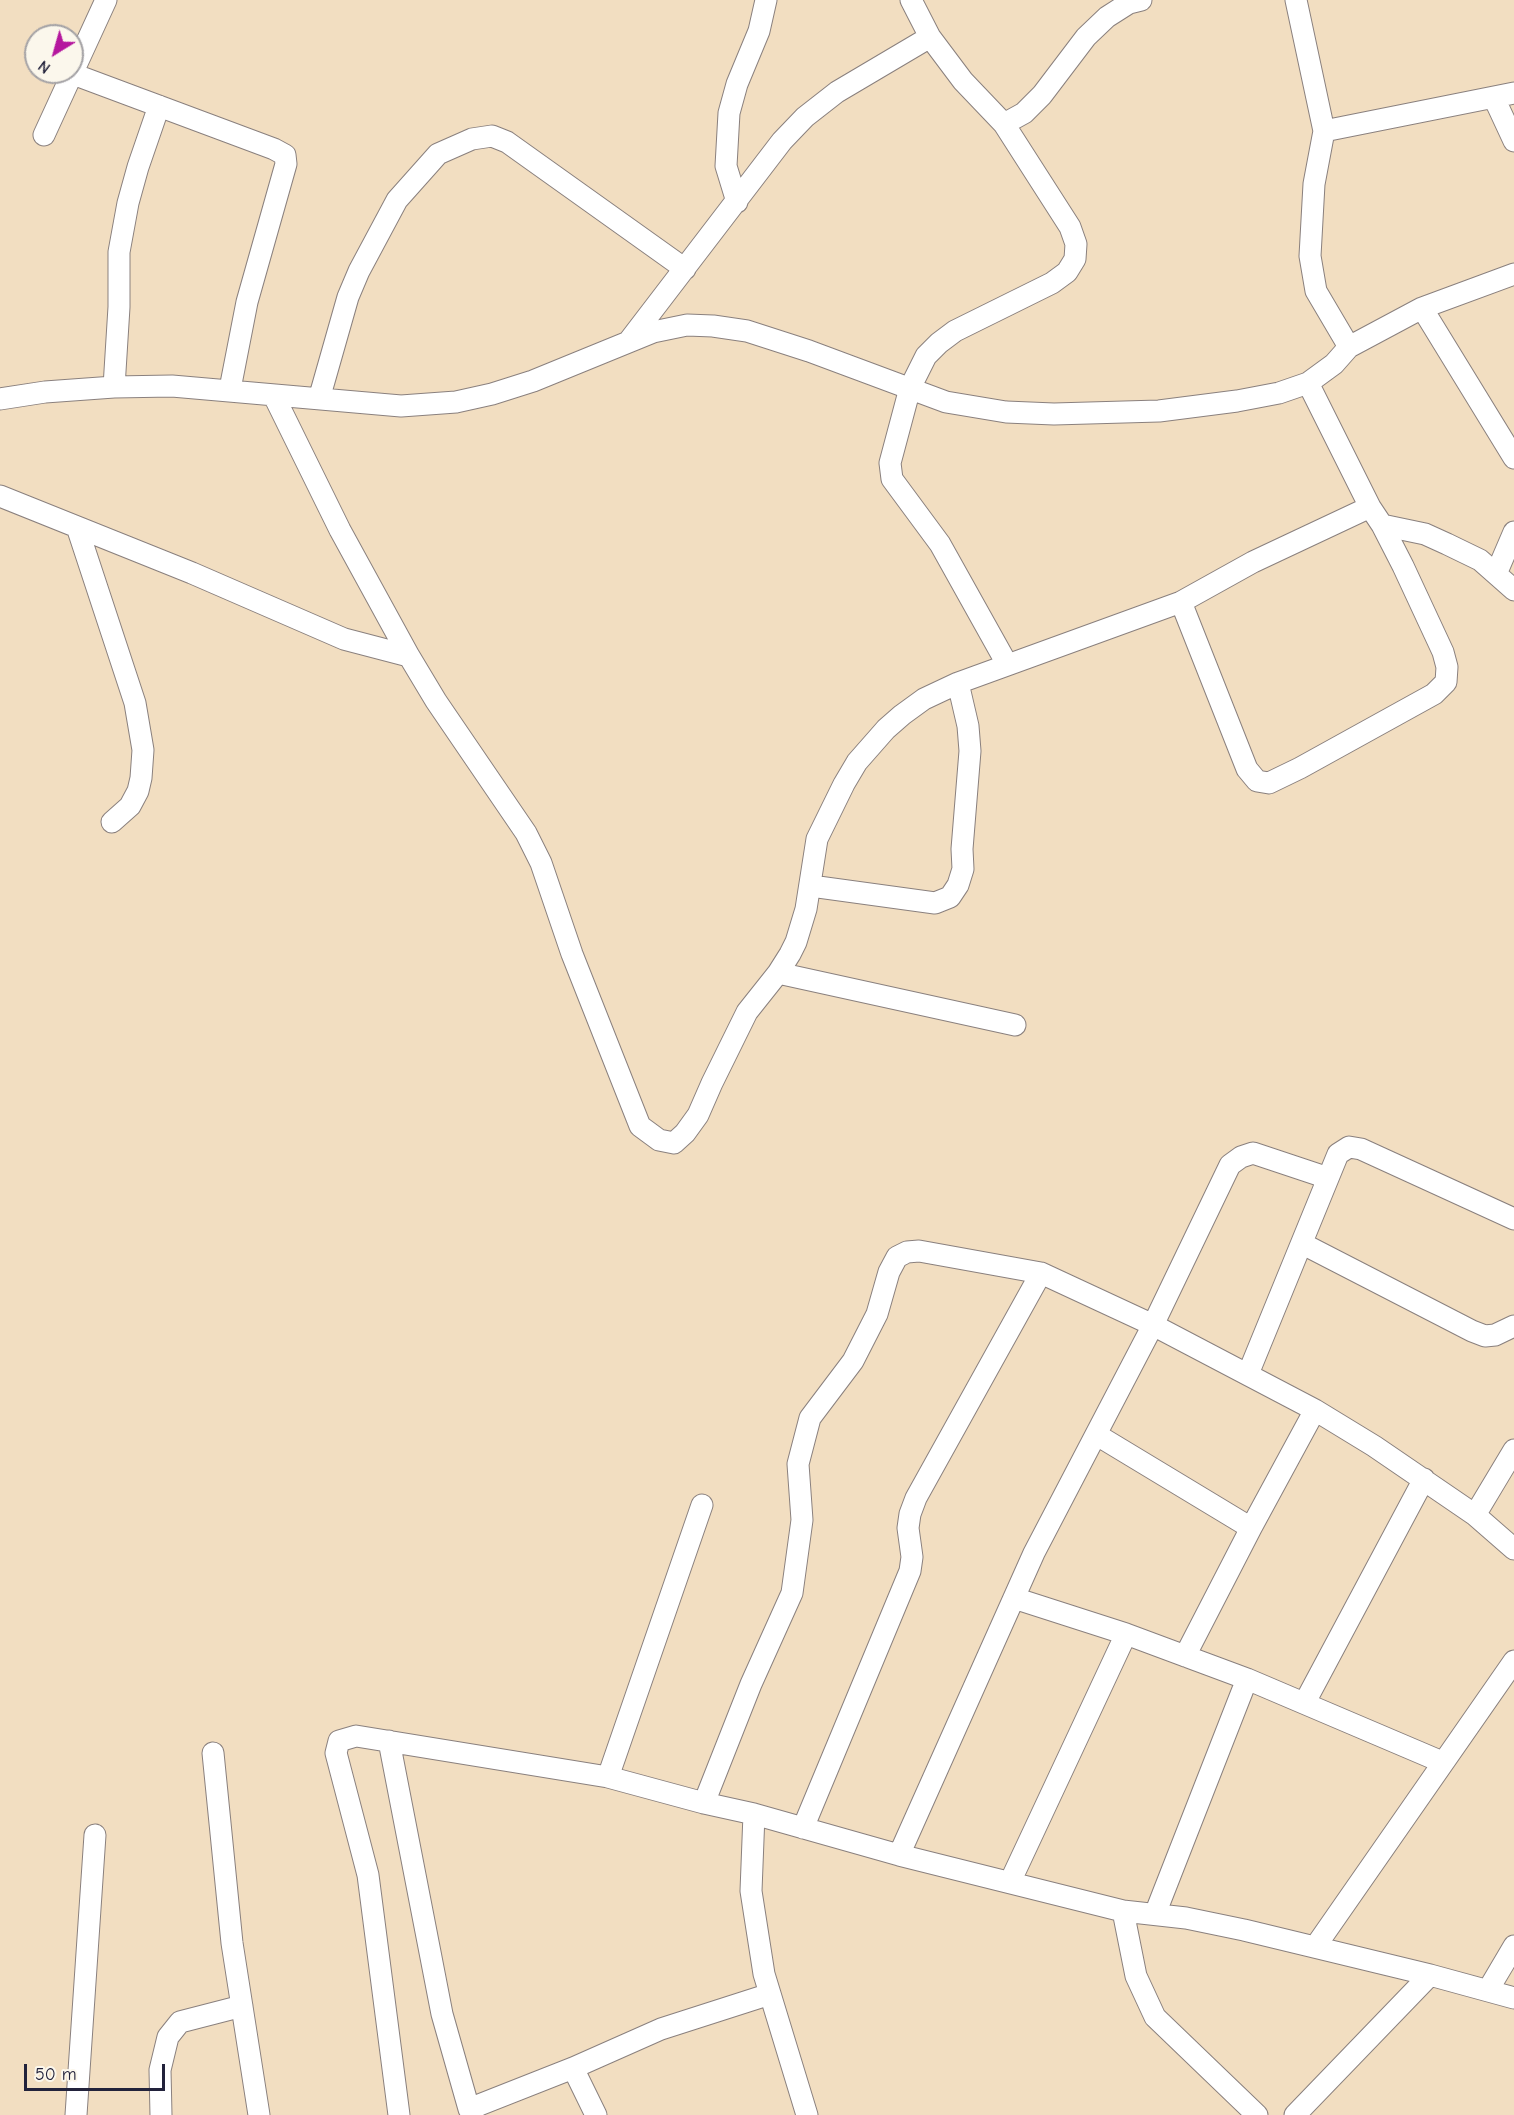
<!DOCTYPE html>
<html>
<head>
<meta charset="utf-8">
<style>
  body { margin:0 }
  #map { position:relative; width:1514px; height:2115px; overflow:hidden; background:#f2dec1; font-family:"Comic Neue",sans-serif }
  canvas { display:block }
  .north { position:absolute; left:24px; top:24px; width:60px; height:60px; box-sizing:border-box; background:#fbf7ec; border:2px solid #a4a2a5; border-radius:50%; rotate:217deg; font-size:16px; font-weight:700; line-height:24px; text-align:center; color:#22223b }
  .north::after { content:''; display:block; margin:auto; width:21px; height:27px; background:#b5179e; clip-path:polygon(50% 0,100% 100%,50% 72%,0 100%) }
  .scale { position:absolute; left:24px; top:2064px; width:141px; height:27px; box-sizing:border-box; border:3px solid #22223b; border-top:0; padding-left:8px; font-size:18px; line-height:21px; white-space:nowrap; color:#22223b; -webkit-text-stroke:4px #fbf7ec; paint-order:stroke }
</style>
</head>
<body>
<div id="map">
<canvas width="1514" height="2115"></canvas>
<div class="north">N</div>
<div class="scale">50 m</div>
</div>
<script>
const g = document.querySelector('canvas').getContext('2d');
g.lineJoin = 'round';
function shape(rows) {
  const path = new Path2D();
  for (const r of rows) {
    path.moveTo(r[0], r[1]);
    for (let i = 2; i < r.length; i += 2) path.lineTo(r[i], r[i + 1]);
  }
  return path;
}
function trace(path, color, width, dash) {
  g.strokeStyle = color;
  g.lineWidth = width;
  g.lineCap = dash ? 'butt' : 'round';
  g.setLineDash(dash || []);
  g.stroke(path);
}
const minor = shape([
  [911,0,930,37,963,81,1004,124,1024,113,1042,95,1086,37,1107,17,1129,3,1141,0],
  [1296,0,1324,131,1314,184,1310,256,1316,291,1349,347],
  [73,74,274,149,285,155,286,164,247,302,230,389],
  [1494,98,1514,141],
  [1004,124,1070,227,1076,244,1075,259,1067,272,1052,283,955,331,939,343,926,356,910,388,890,463,892,479,940,544,1007,664],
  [1324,131,1514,93],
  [44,135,106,0],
  [737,202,726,166,729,113,737,84,759,31,766,0],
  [1422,308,1514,458],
  [629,341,782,141,805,117,837,92,930,37],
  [1308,383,1370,507,1382,525,1425,534,1447,544,1480,560,1514,590],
  [114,387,119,307,119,252,128,203,138,167,159,106],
  [274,396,340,530,409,656,436,701,526,833,541,863,572,954,640,1126,659,1140,674,1143,685,1133,698,1115,712,1083,747,1012,778,973,790,954,796,942,806,909,817,839,844,784,857,762,886,729,902,715,924,699,958,683,1181,602,1253,562,1370,507],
  [0,399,45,392,114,387,172,386,401,406,456,402,492,394,533,381,653,332,687,325,713,326,747,331,809,351,946,402,1006,412,1054,414,1159,411,1237,401,1279,393,1308,383,1334,364,1349,347,1422,308,1514,274],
  [319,399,348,297,359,271,397,200,438,154,472,139,492,136,507,142,685,269],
  [0,496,192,573,344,639,409,656],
  [77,527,135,703,143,750,141,778,138,791,130,806,112,822],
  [1496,574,1514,532],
  [1181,602,1247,769,1257,781,1269,783,1300,768,1434,694,1446,682,1447,667,1443,652,1403,566,1382,525],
  [811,886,935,903,950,897,958,885,963,869,962,849,970,751,968,726,958,683],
  [778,973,1015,1025],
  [1303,1244,1472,1331,1485,1336,1495,1335,1514,1326],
  [1248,1374,1338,1154,1349,1147,1361,1149,1514,1219],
  [1097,1435,1251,1528],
  [1475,1515,1514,1450],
  [1014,1598,1126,1634,1247,1679,1442,1762],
  [1185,1656,1251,1528,1315,1410],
  [1305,1702,1424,1479],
  [389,1741,442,2014,469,2109],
  [213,1753,232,1943,259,2115],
  [608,1777,702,1505],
  [704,1803,751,1684,792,1593,802,1520,798,1464,810,1418,853,1361,877,1314,889,1272,897,1257,907,1252,919,1251,1041,1273,1153,1325,1315,1410,1374,1446,1475,1515,1514,1549],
  [754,1814,751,1891,764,1974,807,2115],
  [803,1828,910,1571,912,1557,908,1528,910,1514,916,1498,1041,1273],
  [899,1855,1034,1553,1153,1325,1230,1165,1241,1157,1253,1153,1328,1178],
  [1010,1882,1126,1634],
  [1123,1911,1136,1976,1155,2017,1257,2115],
  [1155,1914,1247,1679],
  [1315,1947,1514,1661],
  [1488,1990,1514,1946],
  [573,2068,596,2115],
  [76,2115,95,1835],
  [161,2115,160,2070,168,2037,180,2022,242,2006],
  [399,2115,368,1875,336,1753,339,1741,356,1736,608,1777,704,1803,754,1814,899,1855,1123,1911,1186,1918,1244,1930,1430,1975,1514,1998],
  [473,2115,469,2109,573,2068,661,2029,770,1994],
  [1295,2115,1430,1975]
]);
trace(minor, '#8a807e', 23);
trace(minor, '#fff', 21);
</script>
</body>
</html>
